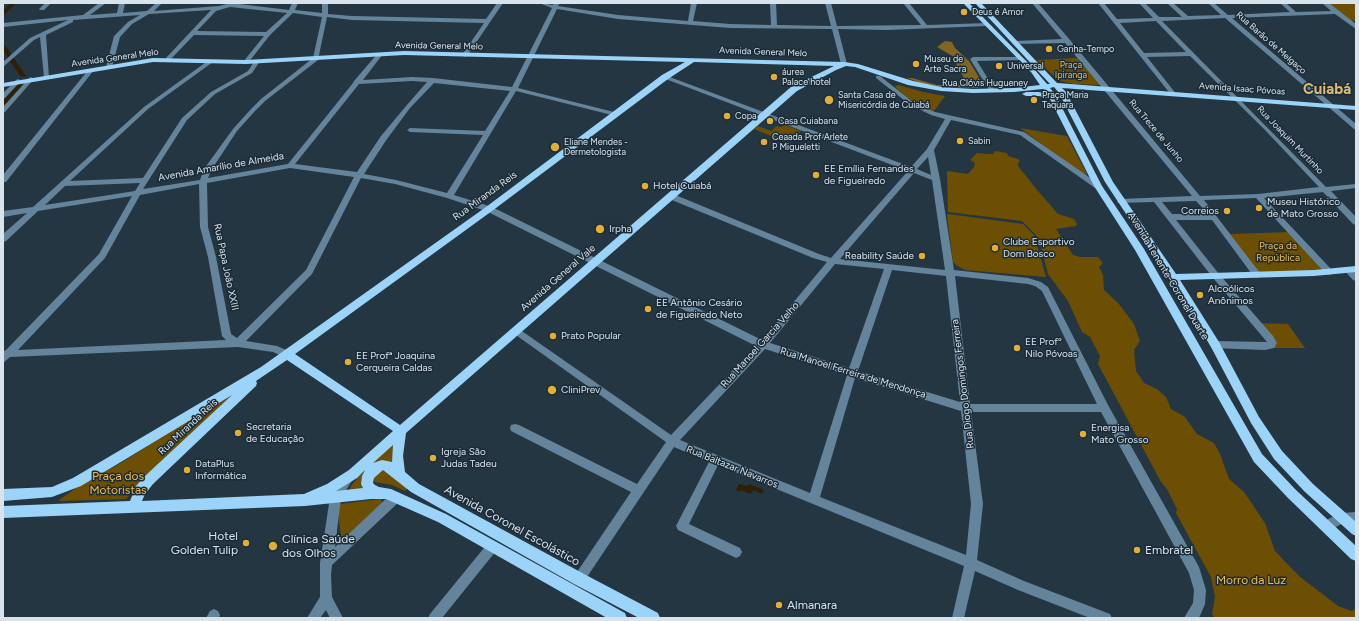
<!DOCTYPE html>
<html>
<head>
<meta charset="utf-8">
<style>
  body { margin:0 }
  #map { position:relative; width:1359px; height:621px; overflow:hidden; background:#243642; font-family:Figtree,sans-serif }
  canvas { display:block }
  .frame { position:absolute; inset:0; border:4px solid #d8e3eb; pointer-events:none }
</style>
</head>
<body>
<div id="map">
<canvas width="1359" height="621"></canvas>
<div class="frame"></div>
</div>
<script>
const g = document.querySelector('canvas').getContext('2d');
g.lineJoin = 'round';
function fillPath(path, color) {
  g.fillStyle = color;
  g.fill(path, 'evenodd');
}
function shape(rows) {
  const path = new Path2D();
  for (const r of rows) {
    path.moveTo(r[0], r[1]);
    for (let i = 2; i < r.length; i += 2) path.lineTo(r[i], r[i + 1]);
  }
  return path;
}
function trace(path, color, width, dash) {
  g.strokeStyle = color;
  g.lineWidth = width;
  g.lineCap = dash ? 'butt' : 'round';
  g.setLineDash(dash || []);
  g.stroke(path);
}
function label(font, color, halo, rows, align = 'center') {
  g.font = font + ' Figtree,sans-serif';
  g.lineWidth = 3;
  g.setLineDash([]);
  g.textBaseline = 'middle';
  g.strokeStyle = halo;
  g.fillStyle = color;
  for (const [text, x, y, turn = 0] of rows) {
    g.save();
    g.translate(x, y);
    g.rotate((+turn || 0) * Math.PI / 180);
    g.textAlign = isNaN(turn) ? turn : align;
    if (halo) g.strokeText(text, 0, 0);
    g.fillText(text, 0, 0);
    g.restore();
  }
}
fillPath(shape([
  [1327,3,1356,3,1356,21,1349,20],
  [1077,58,1101,85,1073,84,1061,81,1056,78,1037,60],
  [898,85,923,92,945,96,934,111,922,107,907,97,896,88,895,86],
  [785,125,801,131,788,143,754,129,758,126,771,131,777,126,781,127],
  [1020,128,1067,136,1087,174,1082,174],
  [995,151,1007,153,1008,156,1018,159,1020,162,1018,163,1018,166,1038,191,1058,214,1074,219,1077,224,1076,226,1056,229,1073,255,1080,257,1098,257,1103,263,1099,267,1103,275,1104,290,1119,304,1134,324,1140,341,1134,350,1136,371,1144,383,1157,389,1166,397,1171,409,1185,417,1197,434,1214,443,1220,454,1229,479,1244,492,1265,523,1275,551,1299,576,1338,606,1352,611,1356,609,1356,618,1215,618,1212,614,1215,597,1211,577,1176,513,1177,509,1167,489,1161,482,1098,364,1100,356,1090,337,1082,332,1068,301,1048,274,1042,250,1035,234,1022,221,948,212,947,171,968,174,974,167,975,163,970,160,977,153,988,154,993,154],
  [948,214,1023,224,1034,235,1046,277,965,270,956,265,953,262,947,215],
  [1290,232,1326,271,1257,272,1230,234],
  [1259,323,1288,324,1305,348,1271,348],
  [229,395,231,396,143,480,126,499,58,501,76,488,119,464],
  [394,443,392,466,381,462,367,489,349,491,351,486,359,476],
  [383,470,408,488,405,491,392,485,375,482,373,476],
  [381,499,382,503,345,538,341,537,338,511,340,504]
]), '#6c4f03');
fillPath(shape([
  [945,41,952,42,955,48,969,61,982,82,981,87,978,88,940,87,926,85,907,78,912,78,937,85,953,85,963,83,965,81,962,74,959,72,954,57,937,47]
]), '#836522');
fillPath(shape([
  [739,484,748,486,749,484,764,490,762,494,753,490,751,494,741,490,740,492,736,490]
]), '#2d2005');
fillPath(shape([
  [11,3,16,3,3,16,3,11,11,3],
  [3,44,5,45,26,76,25,77,20,76,3,50,3,44],
  [22,81,24,82,24,84,5,106,3,107,3,101,20,82,22,81]
]), '#2d2005');
fillPath(shape([
  [45,3,51,3,44,10,40,10,39,9,45,3],
  [99,3,106,3,90,15,117,13,119,3,125,3,123,13,147,11,156,3,162,3,154,11,219,6,231,3,289,10,292,3,298,3,295,10,322,13,322,3,328,3,328,14,352,16,486,19,497,3,503,3,467,56,465,57,462,55,484,23,352,20,327,17,318,60,265,101,255,111,237,131,212,169,208,178,288,164,353,83,354,81,378,53,383,54,363,80,412,77,433,78,512,87,552,8,539,3,553,5,554,3,560,3,558,6,618,15,688,21,691,3,697,3,693,21,730,24,771,25,770,3,776,3,777,25,831,26,825,3,831,3,837,26,921,25,903,3,909,3,927,25,988,23,989,24,986,26,887,30,838,29,847,64,844,66,841,64,832,29,730,28,618,19,557,9,518,88,618,113,619,114,616,116,516,91,454,195,492,207,762,340,827,262,813,258,667,198,666,196,667,194,673,194,819,254,831,258,908,171,663,78,663,76,667,76,911,167,927,149,945,119,931,115,909,104,876,78,876,76,880,76,913,102,935,112,1024,132,1102,186,1098,188,1095,188,1020,135,951,120,934,150,940,179,954,270,1028,278,1041,282,1048,287,1108,405,1199,567,1206,590,1205,604,1199,618,1184,618,1193,603,1194,590,1189,573,1101,412,971,412,983,504,977,560,1024,581,1110,614,1112,618,1090,618,1018,590,975,571,964,618,952,618,964,566,718,465,689,524,740,548,742,552,740,556,736,558,678,530,676,526,678,522,709,462,674,447,583,583,579,585,575,583,573,579,575,575,631,492,511,431,510,428,511,425,515,424,519,425,637,484,666,442,513,333,511,331,513,329,519,329,671,435,756,346,486,211,447,198,395,184,361,178,312,274,246,341,277,346,291,352,293,355,291,358,288,359,273,352,238,347,10,357,3,363,3,351,6,350,99,254,132,196,38,211,6,241,3,242,3,234,27,213,3,217,3,211,33,207,144,107,209,60,213,60,213,62,148,109,70,181,143,178,182,118,211,92,248,71,255,60,259,60,260,61,252,73,215,94,187,120,143,189,200,180,204,169,233,129,251,109,261,99,313,58,322,17,293,13,270,35,248,63,246,64,243,62,264,36,194,35,169,61,165,61,165,59,211,10,149,14,132,24,120,37,112,67,109,69,106,67,114,36,128,22,140,15,73,20,73,22,46,35,49,78,44,77,40,37,34,40,3,67,3,62,30,38,68,20,3,27,3,23,83,15,99,3],
  [230,7,287,13,266,32,197,31,216,11,230,7],
  [412,81,427,82,406,106,381,136,357,172,295,164,359,84,412,81],
  [434,83,510,91,485,131,410,128,407,130,410,132,483,135,447,193,396,180,364,174,387,139,410,108,434,83],
  [928,157,931,175,917,169,928,157],
  [290,168,354,177,306,270,237,338,231,334,216,257,208,227,207,183,290,168],
  [914,173,932,180,945,270,840,259,914,173],
  [140,183,135,191,45,205,65,186,140,183],
  [199,184,200,227,208,257,222,336,226,340,18,350,105,258,140,195,199,184],
  [835,264,884,269,849,368,770,343,835,264],
  [892,270,946,276,960,402,858,371,892,270],
  [955,276,1028,284,1035,286,1042,291,1097,404,970,404,955,276],
  [765,349,847,375,810,493,680,440,765,349],
  [855,378,961,411,971,504,966,555,820,497,855,378],
  [1032,3,1038,3,1070,40,1200,196,1258,194,1319,187,1264,129,1190,56,1147,57,1177,95,1172,96,1098,3,1104,3,1117,19,1153,18,1139,3,1145,3,1159,17,1182,17,1167,3,1173,3,1188,16,1221,15,1208,3,1214,3,1228,15,1290,12,1280,3,1286,3,1296,12,1331,11,1322,3,1329,3,1356,24,1356,29,1335,14,1232,18,1356,124,1356,130,1354,129,1225,18,1162,21,1326,187,1356,184,1356,188,1331,191,1356,217,1356,225,1353,224,1323,192,1264,198,1332,270,1333,272,1332,274,1329,275,1326,274,1256,198,1204,200,1260,273,1261,275,1257,278,1254,277,1212,220,1176,220,1219,274,1273,336,1277,343,1274,348,1265,350,1212,348,1210,345,1212,342,1215,341,1267,342,1213,278,1154,202,1118,203,1117,201,1121,199,1192,196,1065,43,1014,44,1014,42,1016,41,1062,39,1032,3],
  [1156,21,1186,52,1144,53,1120,23,1156,21],
  [1196,201,1208,214,1172,214,1162,202,1196,201],
  [1021,57,1023,58,1023,60,977,61,995,90,992,92,989,90,970,59,973,57,1021,57],
  [89,69,94,70,6,182,3,182,3,175,89,69],
  [31,77,34,79,33,80,5,112,3,113,3,107,29,78,31,77],
  [18,79,20,80,20,82,5,98,3,99,3,93,16,80,18,79],
  [1348,267,1356,273,1356,281,1353,280,1344,270,1348,267],
  [348,474,352,476,353,479,341,498,335,547,392,493,396,492,400,493,402,497,400,501,332,565,331,575,332,597,343,618,330,618,326,610,320,618,307,618,320,597,320,563,330,497,344,476,348,474],
  [1356,512,1356,522,1343,523,1336,527,1337,531,1335,535,1331,536,1327,535,1324,526,1328,519,1342,513,1356,512],
  [492,541,496,543,498,547,496,551,442,618,428,618,430,614,488,543,492,541],
  [214,609,218,611,220,615,219,618,206,618,210,611,214,609]
]), '#63849b');
fillPath(shape([
  [963,3,969,3,1035,70,1047,84,1050,84,975,3,981,3,1057,83,1356,106,1356,110,1062,88,1066,92,1113,182,1176,274,1314,270,1356,266,1356,272,1314,276,1180,280,1219,342,1259,417,1282,451,1313,484,1356,522,1356,536,1352,534,1305,492,1274,459,1251,423,1211,347,1170,279,1166,277,1164,275,1165,273,1105,182,1059,93,1054,87,1050,88,1055,94,1102,186,1144,249,1262,454,1296,490,1356,546,1356,561,1351,559,1288,498,1254,462,1135,250,1094,186,1050,99,1039,96,1026,96,1022,94,1026,92,1039,92,1047,94,1043,89,1014,92,973,93,941,91,908,85,855,67,846,66,836,70,797,91,406,433,403,456,405,472,419,484,584,574,658,613,660,618,639,618,574,584,411,492,383,470,374,478,373,483,375,485,379,487,391,489,446,514,625,613,627,618,607,618,438,522,386,499,371,499,305,506,3,518,3,506,130,501,136,486,145,476,232,395,81,486,52,497,3,501,3,489,52,487,73,478,261,367,486,207,662,75,685,62,404,55,246,64,153,62,3,87,3,83,153,58,246,60,404,51,844,62,858,64,913,81,941,87,973,89,1014,88,1040,85,1031,72,963,3],
  [694,62,834,66,791,87,400,425,295,354,492,211,668,79,694,62],
  [287,360,393,431,349,470,327,484,304,494,142,501,145,494,153,484,256,386,257,383,256,381,287,360],
  [393,445,392,462,382,460,373,463,393,445],
  [365,470,362,476,361,484,363,488,336,491,357,478,365,470]
]), '#9bd3f9');
for (const [x, y, r, color] of [
  [964,12,4,"#e2ae34"],
  [1049,49,4,"#e2ae34"],
  [916,64,4,"#e2ae34"],
  [999,66,4,"#e2ae34"],
  [774,77,4,"#e2ae34"],
  [829,100,5,"#e2ae34"],
  [1034,100,4,"#e2ae34"],
  [727,116,4,"#e2ae34"],
  [770,121,4,"#e2ae34"],
  [960,141,4,"#e2ae34"],
  [764,142,4,"#e2ae34"],
  [555,147,5,"#e2ae34"],
  [816,175,4,"#e2ae34"],
  [645,186,4,"#e2ae34"],
  [1259,208,4,"#e2ae34"],
  [1227,211,4,"#e2ae34"],
  [600,229,5,"#e2ae34"],
  [995,248,4,"#e2ae34"],
  [922,256,4,"#e2ae34"],
  [1200,295,4,"#e2ae34"],
  [648,309,4,"#e2ae34"],
  [553,336,4,"#e2ae34"],
  [1017,348,4,"#e2ae34"],
  [348,362,4,"#e2ae34"],
  [552,390,5,"#e2ae34"],
  [238,433,4,"#e2ae34"],
  [1083,434,4,"#e2ae34"],
  [433,458,4,"#e2ae34"],
  [187,470,4,"#e2ae34"],
  [246,543,4,"#e2ae34"],
  [273,546,5,"#e2ae34"],
  [1137,550,4,"#e2ae34"],
  [779,605,4,"#e2ae34"]
]) {
  const dot = new Path2D();
  dot.arc(x, y, r, 0, 2 * Math.PI);
  g.fillStyle = color;
  g.fill(dot);
  trace(dot, '#1a2b37', 1.5);
}
label('9px', '#d8e3eb', '#1a2b37', [
  ["Deus é Amor",972,12],
  ["Ganha-Tempo",1057,49],
  ["Museu de",924,59],
  ["Arte Sacra",924,69],
  ["Universal",1007,66],
  ["áurea",782,72],
  ["Palace hotel",782,82],
  ["Santa Casa de",838,95],
  ["Misericórdia de Cuiabá",838,105],
  ["Praça Maria",1042,95],
  ["Taquara",1042,105],
  ["Copa",735,116],
  ["Casa Cuiabana",778,121],
  ["Ceaada Prof Arlete",772,137],
  ["P Migueletti",772,147],
  ["Sabin",968,141],
  ["Eliane Mendes -",564,142],
  ["Dermetologista",564,152]
], 'left');
label('9px', '#d8e3eb', '#1a2b37', [
  ["Rua Barão de Melgaço",1271,43,41],
  ["Avenida General Melo",439,46,1],
  ["Avenida General Melo",763,52,2],
  ["Avenida General Melo",115,58,-8],
  ["Rua Clóvis Hugueney",985,83],
  ["Avenida Isaac Póvoas",1242,89,4],
  ["Rua Treze de Junho",1156,131,50],
  ["Rua Joaquim Murtinho",1290,140,46]
]);
label('9px', '#f1bc45', '#1a2b37', [
  ["Praça",1071,65],
  ["Ipiranga",1071,75]
]);
label('10px', '#d8e3eb', '#1a2b37', [
  ["Avenida Amarílio de Almeida",221,167,-10],
  ["Rua Miranda Reis",485,196,-36],
  ["Rua Papa João XXIII",226,267,78],
  ["Avenida Tenente-Coronel Duarte",1168,276,59],
  ["Avenida General Vale",558,278,-41],
  ["Rua Manoel Garcia Velho",760,345,-48],
  ["Rua Manoel Ferreira de Mendonça",853,373,17],
  ["Rua Diogo Domingos Ferreira",963,384,-97],
  ["Rua Miranda Reis",188,427,-43],
  ["Rua Baltazar Navarros",732,467,22]
]);
label('10px', '#d8e3eb', '#1a2b37', [
  ["EE Emília Fernandes",824,169],
  ["de Figueiredo",824,181],
  ["Hotel Cuiabá",653,186],
  ["Museu Histórico",1267,202],
  ["de Mato Grosso",1267,214],
  ["Correios",1219,211,"right"],
  ["Irpha",609,229],
  ["Clube Esportivo",1003,242],
  ["Dom Bosco",1003,254],
  ["Reability Saúde",914,256,"right"],
  ["Alcoólicos",1208,289],
  ["Anônimos",1208,301],
  ["EE Antônio Cesário",656,303],
  ["de Figueiredo Neto",656,315],
  ["Prato Popular",561,336],
  ["EE Profº",1025,342],
  ["Nilo Póvoas",1025,354],
  ["EE Profª Joaquina",356,356],
  ["Cerqueira Caldas",356,368],
  ["CliniPrev",561,390],
  ["Secretaria",246,427],
  ["de Educação",246,439],
  ["Energisa",1091,428],
  ["Mato Grosso",1091,440],
  ["Igreja São",441,452],
  ["Judas Tadeu",441,464],
  ["DataPlus",195,464],
  ["Informática",195,476]
], 'left');
label('10px', '#f1bc45', '#1a2b37', [
  ["Praça da",1278,246],
  ["República",1278,258]
]);
label('12px', '#f1bc45', '#1a2b37', [
  ["Praça dos",118,476],
  ["Motoristas",118,490],
  ["Morro da Luz",1251,580]
]);
label('12px', '#d8e3eb', '#1a2b37', [
  ["Avenida Coronel Escolástico",512,526,29]
]);
label('12px', '#d8e3eb', '#1a2b37', [
  ["Hotel",238,536,"right"],
  ["Golden Tulip",238,550,"right"],
  ["Clínica Saúde",282,539],
  ["dos Olhos",282,553],
  ["Embratel",1145,550],
  ["Almanara",787,605]
], 'left');
label('bold 15px', '#deba72', '#1a2b37', [
  ["Cuiabá",1327,90]
]);
</script>
</body>
</html>
